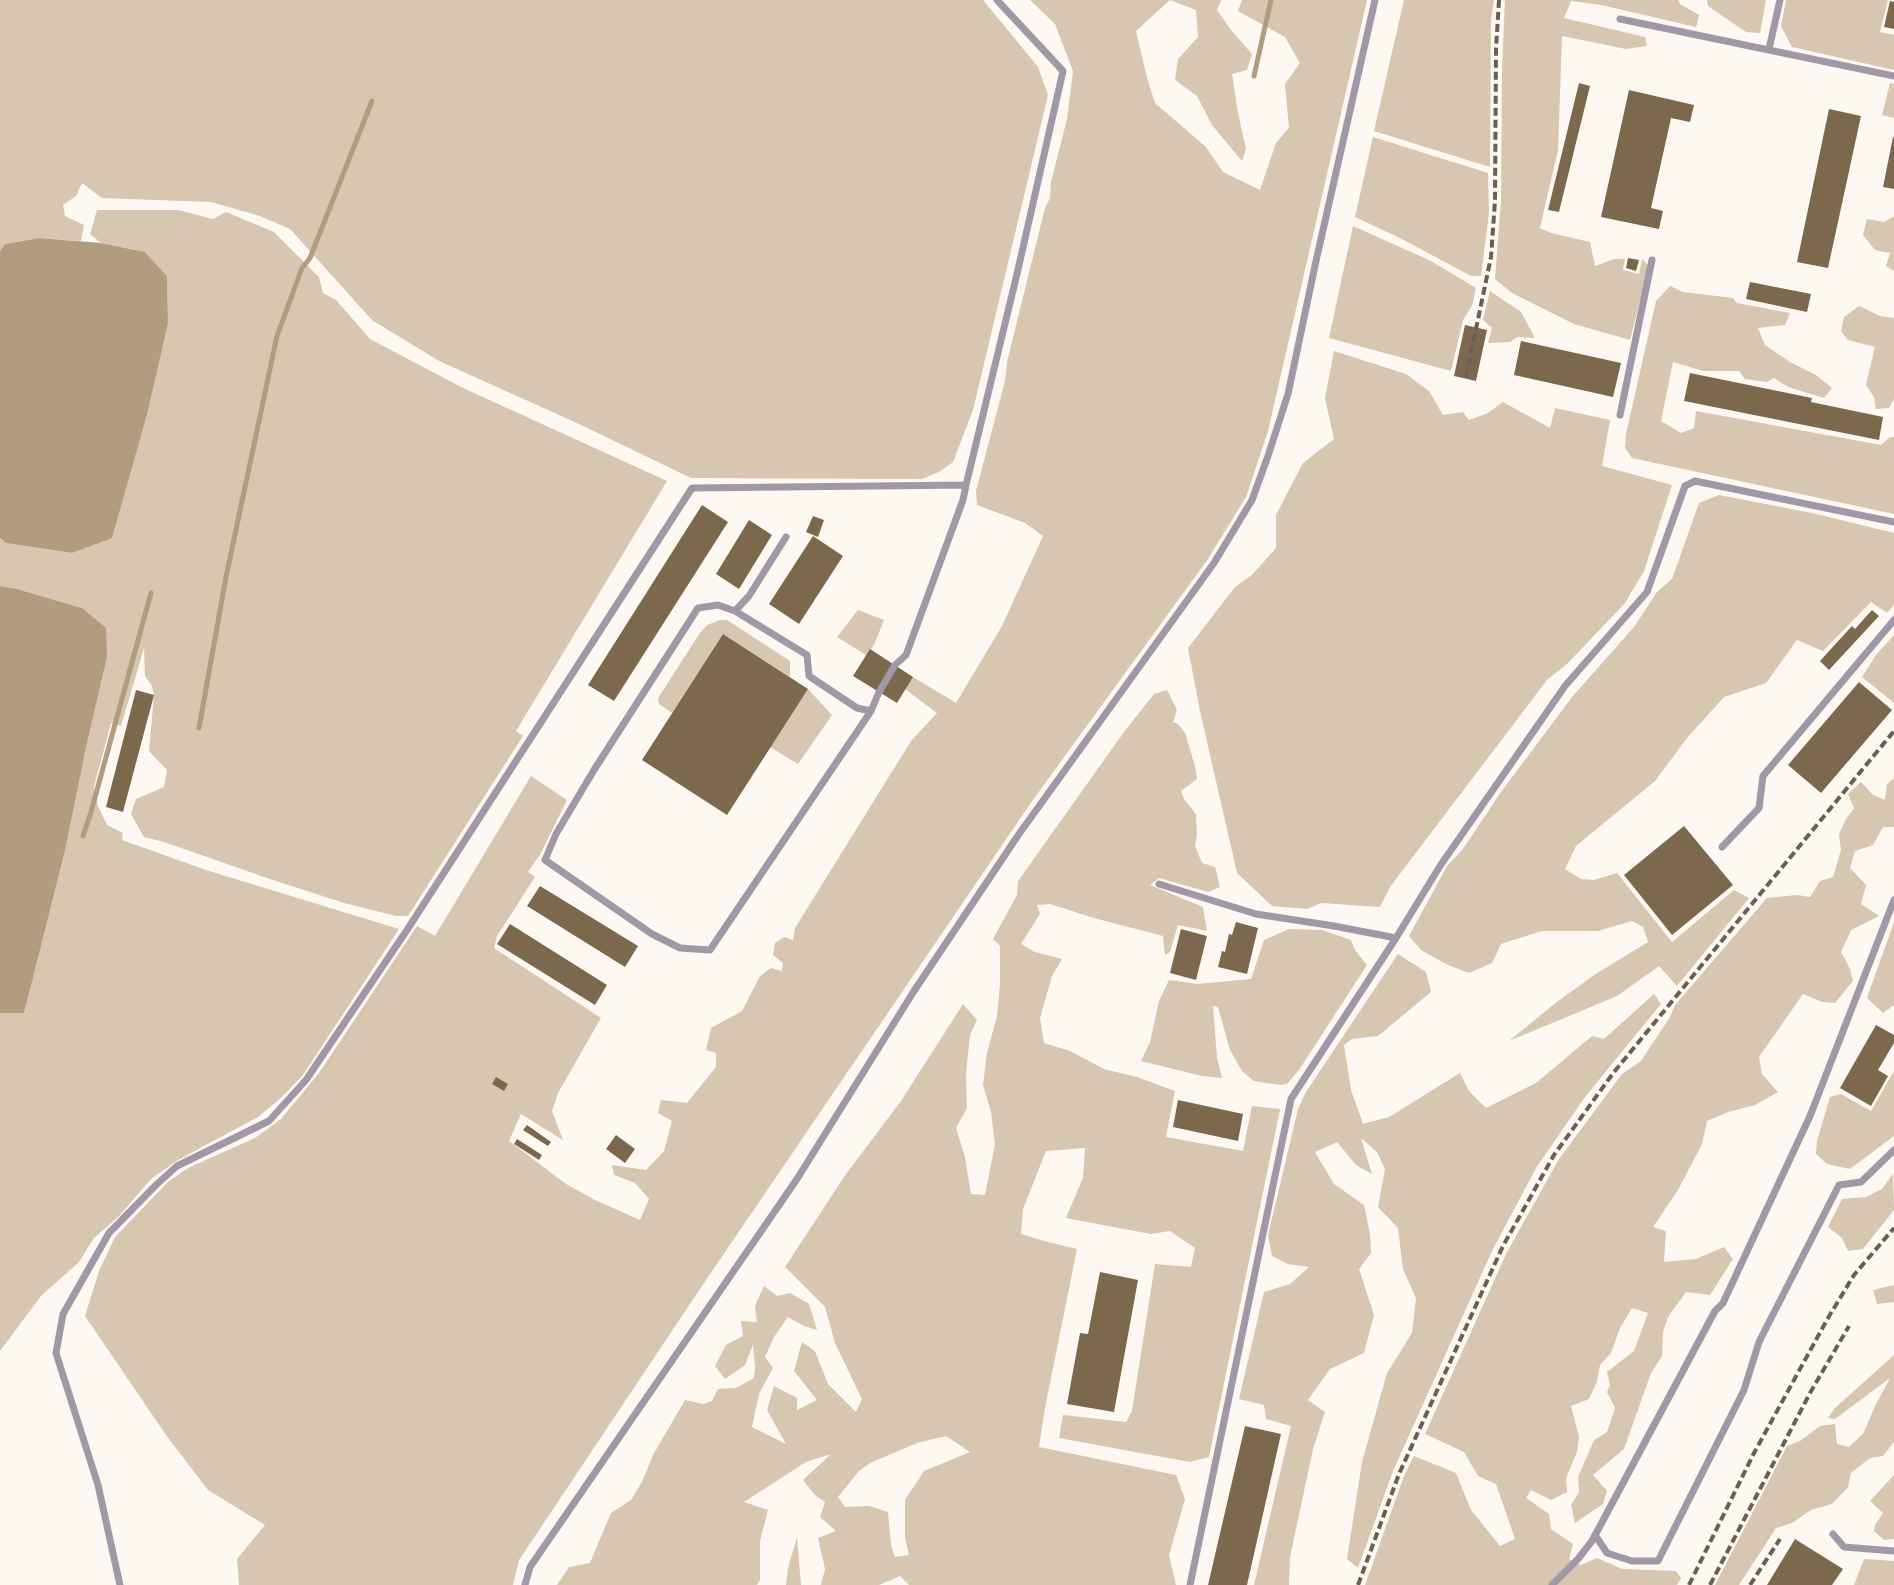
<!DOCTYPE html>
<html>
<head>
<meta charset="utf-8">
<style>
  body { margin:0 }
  canvas { display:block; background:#fdf8f2 }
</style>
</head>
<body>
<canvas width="1894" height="1585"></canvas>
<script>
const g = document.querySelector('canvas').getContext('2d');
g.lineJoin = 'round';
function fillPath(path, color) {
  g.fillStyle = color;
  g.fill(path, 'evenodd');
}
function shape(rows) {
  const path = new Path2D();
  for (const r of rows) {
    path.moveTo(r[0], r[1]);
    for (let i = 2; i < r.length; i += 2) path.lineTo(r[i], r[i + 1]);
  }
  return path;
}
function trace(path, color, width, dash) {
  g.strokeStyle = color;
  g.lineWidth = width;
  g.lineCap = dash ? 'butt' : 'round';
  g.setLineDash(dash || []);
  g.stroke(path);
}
fillPath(shape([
  [0,0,983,0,1038,67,1048,95,973,410,953,462,939,472,922,479,691,478,577,423,439,361,372,320,290,229,260,216,211,202,102,198,82,183,76,196,63,205,65,216,84,225,81,241,39,238,5,244,0,251],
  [1030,0,1221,0,1217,10,1231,30,1252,54,1247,70,1232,74,1238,113,1246,149,1242,161,1212,125,1197,96,1175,80,1178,59,1198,37,1196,10,1170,0,1136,31,1147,78,1155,103,1206,147,1223,172,1260,190,1276,143,1289,128,1285,84,1300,63,1285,37,1238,11,1242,0,1367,0,1268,431,1246,497,1208,559,1030,804,706,1280,519,1560,513,1585,239,1585,237,1559,265,1525,208,1490,166,1435,85,1316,99,1271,115,1237,168,1182,188,1168,255,1138,281,1119,319,1073,417,926,435,936,531,776,567,800,541,853,528,872,535,877,497,936,494,948,601,1018,558,1093,552,1111,563,1140,521,1114,509,1141,566,1184,593,1199,640,1220,649,1199,635,1183,614,1175,612,1165,646,1170,664,1151,672,1121,658,1113,661,1100,687,1103,716,1067,716,1053,706,1050,711,1028,742,1011,760,976,771,968,782,971,783,963,773,955,775,943,784,937,793,940,795,928,911,741,937,713,905,689,913,677,956,703,1002,626,1043,536,1025,523,977,505,976,491,1005,381,1007,362,1045,208,1050,198,1051,182,1067,119,1073,71,1055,24],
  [1404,0,1494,0,1491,20,1490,167,1374,131],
  [1505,0,1678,0,1680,4,1699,15,1696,27,1601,5,1571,1,1564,18,1645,37,1647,46,1626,49,1562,36,1558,150,1540,228,1551,233,1590,242,1595,266,1614,259,1625,259,1623,270,1639,274,1642,259,1649,266,1630,340,1574,324,1512,293,1495,279,1501,200,1502,68],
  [1707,0,1766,0,1760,33,1746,32,1708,6],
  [1786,0,1888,0,1880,32,1894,35,1894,70,1792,47,1781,26],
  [1890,83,1894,84,1894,118,1882,115],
  [1373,137,1488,173,1489,213,1481,276,1471,276,1400,238,1355,217],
  [97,210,178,210,213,219,226,212,274,232,319,277,323,293,336,300,370,339,461,387,667,481,516,731,523,736,408,916,396,916,344,903,270,879,164,842,144,837,131,814,136,799,164,787,167,770,149,751,154,695,152,686,145,676,144,648,121,726,111,723,94,787,98,806,107,825,123,833,122,840,206,870,399,929,303,1075,281,1098,258,1117,178,1160,151,1179,119,1216,94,1238,79,1262,41,1296,0,1351,0,1013,24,1013,107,657,82,608,17,589,0,586,0,538,6,543,72,553,112,537,147,415,168,324,167,276,145,252,101,243,90,234],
  [1894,216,1894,271,1886,266,1890,253,1875,250,1863,235,1867,219,1884,222],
  [1353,226,1431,261,1476,288,1472,306,1463,320,1451,371,1329,338],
  [1670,286,1683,292,1733,298,1737,303,1790,313,1785,325,1758,328,1765,345,1790,362,1816,375,1832,388,1824,398,1788,387,1774,378,1767,382,1745,379,1739,371,1703,371,1673,362,1661,421,1681,433,1694,428,1696,411,1881,445,1890,437,1894,437,1894,514,1632,458,1625,448,1626,434,1656,301],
  [1490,291,1521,312,1535,338,1517,337,1510,342,1488,343,1492,328,1483,320],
  [1859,306,1880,316,1894,318,1894,399,1889,408,1876,409,1874,397,1866,385,1875,347,1848,340,1841,331,1844,317],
  [1334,351,1406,374,1429,391,1443,415,1463,412,1469,420,1488,413,1503,402,1550,428,1555,408,1610,420,1602,466,1672,485,1644,571,1625,603,1568,663,1547,680,1390,887,1380,907,1321,903,1307,909,1272,906,1237,873,1200,711,1188,648,1235,587,1252,575,1276,548,1276,515,1303,463,1334,439,1325,398],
  [1719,495,1812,513,1894,533,1894,605,1887,613,1871,602,1823,651,1797,640,1766,683,1724,697,1687,738,1655,781,1576,846,1565,869,1581,879,1594,880,1617,873,1672,942,1734,890,1749,898,1677,986,1659,966,1617,996,1509,1041,1553,1005,1594,975,1648,942,1643,927,1632,921,1598,931,1542,931,1501,944,1492,963,1469,973,1448,965,1421,950,1409,936,1447,866,1463,849,1501,792,1572,697,1634,627,1657,592,1672,579,1699,503],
  [858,610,884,620,874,645,866,655,837,637],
  [720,620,727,620,790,661,790,677,723,634,672,713,659,704,658,698,700,633,707,625],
  [1894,635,1894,703,1862,677,1876,655],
  [808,689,832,715,798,764,770,747],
  [1167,690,1177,710,1173,722,1178,724,1185,733,1195,766,1197,779,1181,791,1184,799,1196,814,1197,835,1195,846,1202,863,1215,867,1220,887,1208,892,1159,878,1150,885,1203,907,1207,931,1178,925,1170,952,1165,955,1163,936,1094,918,1050,904,1037,905,1040,914,1021,944,1035,952,1062,959,1052,976,1040,1018,1044,1043,1070,1051,1104,1069,1137,1077,1175,1091,1166,1137,1243,1151,1252,1106,1280,1109,1209,1457,1190,1462,1059,1438,1063,1415,1126,1422,1132,1411,1155,1264,1191,1267,1195,1248,1170,1231,1151,1234,1066,1218,1083,1178,1085,1148,1046,1151,1023,1209,1021,1234,1044,1241,1077,1249,1045,1408,1039,1447,1176,1475,1185,1499,1169,1555,1176,1585,909,1585,900,1576,879,1585,821,1585,825,1569,818,1538,836,1531,820,1517,825,1502,815,1495,803,1480,831,1454,806,1462,744,1502,768,1510,760,1541,760,1580,757,1585,557,1585,569,1567,590,1563,611,1513,631,1500,643,1480,653,1455,685,1400,703,1404,712,1401,718,1389,736,1388,754,1378,755,1367,753,1345,745,1365,725,1379,715,1366,726,1345,743,1336,741,1321,757,1322,755,1306,764,1286,777,1296,790,1293,809,1304,817,1330,804,1326,788,1317,774,1337,765,1357,773,1368,759,1394,752,1427,786,1444,767,1410,774,1386,797,1398,797,1410,817,1400,794,1371,802,1342,815,1351,828,1384,856,1412,862,1399,835,1343,825,1307,785,1267,846,1174,901,1101,963,1004,977,1020,970,1035,966,1074,967,1108,956,1128,965,1157,971,1194,985,1195,995,1144,991,1112,983,1085,987,1053,997,1016,1000,984,1000,946,993,939,1017,895,1018,881,1124,732,1154,694],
  [946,1436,970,1452,924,1471,905,1500,905,1537,909,1555,895,1557,891,1545,888,1512,869,1506,845,1507,838,1497,859,1471,870,1463,917,1443],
  [1894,778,1894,827,1883,827,1873,845,1855,851,1850,868,1866,885,1861,904,1879,916,1851,930,1841,952,1850,969,1853,981,1835,1003,1822,1002,1803,994,1759,1057,1762,1074,1778,1092,1755,1105,1728,1112,1707,1121,1702,1144,1678,1190,1653,1227,1666,1231,1664,1262,1696,1259,1724,1247,1733,1259,1710,1295,1686,1292,1668,1317,1663,1332,1662,1356,1651,1373,1624,1449,1593,1475,1607,1491,1603,1504,1575,1523,1571,1505,1579,1492,1578,1477,1594,1440,1607,1432,1615,1408,1607,1392,1610,1385,1607,1372,1634,1351,1648,1313,1632,1308,1620,1328,1611,1353,1600,1365,1597,1382,1589,1399,1571,1406,1579,1437,1577,1452,1566,1478,1567,1492,1551,1500,1531,1490,1526,1498,1549,1514,1551,1529,1573,1544,1569,1559,1581,1565,1597,1558,1622,1569,1676,1571,1681,1578,1677,1585,1365,1585,1404,1476,1414,1456,1456,1473,1471,1510,1500,1546,1515,1539,1496,1484,1478,1476,1464,1452,1425,1434,1507,1252,1559,1159,1622,1074,1641,1061,1670,1017,1675,1005,1767,898,1797,895,1810,897,1820,881,1833,877,1841,850,1839,834,1846,819,1854,808,1848,794,1861,782,1873,795,1885,800,1887,784],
  [1894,922,1894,1005,1883,1013,1867,998],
  [1289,929,1322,930,1351,940,1355,950,1367,965,1299,1070,1287,1084,1280,1085,1254,1081,1242,1071,1230,1050,1218,1007,1213,1006,1217,1058,1222,1078,1202,1076,1141,1061,1150,1042,1159,1001,1169,980,1198,984,1251,979,1264,940],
  [1398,954,1426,972,1431,992,1378,1036,1352,1039,1344,1045,1351,1090,1363,1124,1389,1117,1460,1073,1469,1091,1486,1108,1536,1083,1592,1036,1604,1039,1654,994,1661,1004,1585,1097,1536,1168,1492,1251,1393,1471,1358,1568,1347,1559,1362,1462,1387,1373,1412,1333,1416,1298,1403,1269,1398,1228,1378,1207,1385,1169,1377,1152,1361,1138,1372,1174,1356,1165,1337,1142,1315,1152,1334,1184,1364,1205,1370,1234,1371,1253,1359,1269,1374,1315,1364,1353,1330,1369,1308,1400,1325,1412,1313,1449,1290,1557,1289,1585,1254,1585,1291,1426,1266,1419,1264,1405,1239,1399,1264,1292,1290,1284,1309,1267,1288,1264,1272,1256,1268,1235,1298,1109,1306,1092],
  [1894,1071,1894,1136,1850,1169,1827,1164,1816,1154,1817,1141,1830,1097,1841,1094,1871,1111],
  [1893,1174,1894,1210,1863,1249,1848,1251,1842,1238,1828,1227,1842,1199,1866,1197,1882,1189],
  [1894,1285,1894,1302,1877,1304,1873,1290],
  [1894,1355,1894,1442,1883,1456,1870,1458,1851,1473,1848,1487,1832,1504,1811,1510,1792,1523,1776,1528,1739,1585,1715,1585,1787,1446,1800,1441,1820,1426,1835,1424,1837,1444,1849,1447,1863,1434,1875,1406,1890,1378,1835,1419,1828,1418,1835,1408],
  [1894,1475,1894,1539,1884,1540,1874,1531,1875,1525,1883,1513,1870,1501],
  [797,1537,801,1585,786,1585,788,1568],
  [1864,1559,1894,1561,1894,1585,1854,1585]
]), '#d7c6b0');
fillPath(shape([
  [39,238,101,243,145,252,167,276,168,324,147,415,112,538,72,553,6,543,0,538,0,251,5,244],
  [0,586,17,589,82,608,106,628,107,657,85,752,65,850,24,1013,0,1013]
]), '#b19c80');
trace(shape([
  [1254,76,1271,0],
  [199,728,226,577,277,336,302,268,310,258,372,101],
  [83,836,91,812,151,593]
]), '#b19c80', 5);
fillPath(shape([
  [1890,1,1894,2,1894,29,1884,27],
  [1579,83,1590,86,1559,212,1548,210],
  [1629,90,1694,105,1690,122,1671,118,1651,208,1663,211,1659,229,1601,217],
  [1829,109,1861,116,1828,268,1797,262],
  [1893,137,1894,137,1894,189,1883,187],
  [1628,258,1639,260,1636,271,1626,268],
  [1750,282,1811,294,1807,312,1746,299],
  [1465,325,1487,330,1476,381,1454,376],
  [1521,341,1621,363,1613,397,1514,375],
  [1690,373,1812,398,1811,402,1883,417,1879,440,1684,401],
  [702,505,728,522,614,701,588,685],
  [813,516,824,520,818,537,806,532],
  [749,520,772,535,739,589,716,574],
  [813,536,843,556,799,624,769,604],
  [1872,610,1879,616,1829,670,1820,661,1852,626,1855,629],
  [723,634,808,689,727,815,642,760],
  [870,649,913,677,897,703,853,676],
  [1859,682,1892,710,1821,793,1788,765],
  [136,690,154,695,123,812,106,807],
  [1684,826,1733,885,1672,935,1624,875],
  [540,886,638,946,625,967,527,906],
  [1236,922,1258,928,1247,974,1218,967,1222,951,1225,952,1229,934,1232,935],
  [510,924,607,985,595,1005,497,944],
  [1181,929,1207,936,1196,980,1170,973],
  [1876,1025,1894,1035,1894,1043,1878,1070,1888,1076,1871,1106,1840,1088],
  [496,1077,508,1084,504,1091,492,1084],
  [1178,1100,1243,1114,1238,1141,1173,1127],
  [527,1125,551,1142,548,1146,523,1130],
  [616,1135,635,1149,625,1163,606,1149],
  [517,1139,542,1155,539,1160,514,1144],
  [1100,1272,1138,1280,1114,1412,1067,1404,1080,1333,1088,1334],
  [1245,1426,1281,1434,1247,1585,1208,1585],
  [1795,1539,1843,1569,1832,1585,1767,1585]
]), '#7c684d');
trace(shape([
  [1620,19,1894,76],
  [1769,49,1780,0],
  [1620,415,1652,260],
  [786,537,749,596,735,611,718,605,698,608,594,770,556,834,545,860,652,934,680,948,710,950,871,711,879,692,895,665,906,655,963,500,966,485],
  [735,611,807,655,809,676,857,708,871,711],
  [1722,847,1759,808,1763,776,1894,620],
  [1159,884,1256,914,1334,926,1396,938,1440,866,1565,686,1647,592,1685,486,1695,481,1894,522],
  [1833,1534,1844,1547,1894,1551],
  [1595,1535,1607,1553,1632,1561,1658,1561,1744,1390,1759,1342,1839,1185,1861,1182,1894,1150],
  [120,1585,98,1485,56,1353,63,1314,109,1233,156,1185,177,1166,269,1121,306,1080,409,927,692,488,966,485,1017,274,1063,71,997,0],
  [525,1585,530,1567,797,1179,914,991,1019,834,1214,563,1252,500,1268,456,1288,394,1316,261,1375,0],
  [1190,1585,1291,1099,1396,938],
  [1552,1585,1578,1559,1592,1541,1715,1311,1723,1303,1810,1116,1894,900]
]), '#a098a6', 7);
trace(shape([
  [1466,377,1491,257,1495,201,1496,49,1499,0],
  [1358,1585,1399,1474,1503,1246,1554,1155,1614,1072,1894,731],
  [1689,1585,1754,1453,1828,1318,1854,1275,1894,1228],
  [1710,1585,1810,1393,1849,1326],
  [1750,1585,1780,1539]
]), '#686055', 4, [8, 4]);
</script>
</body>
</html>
